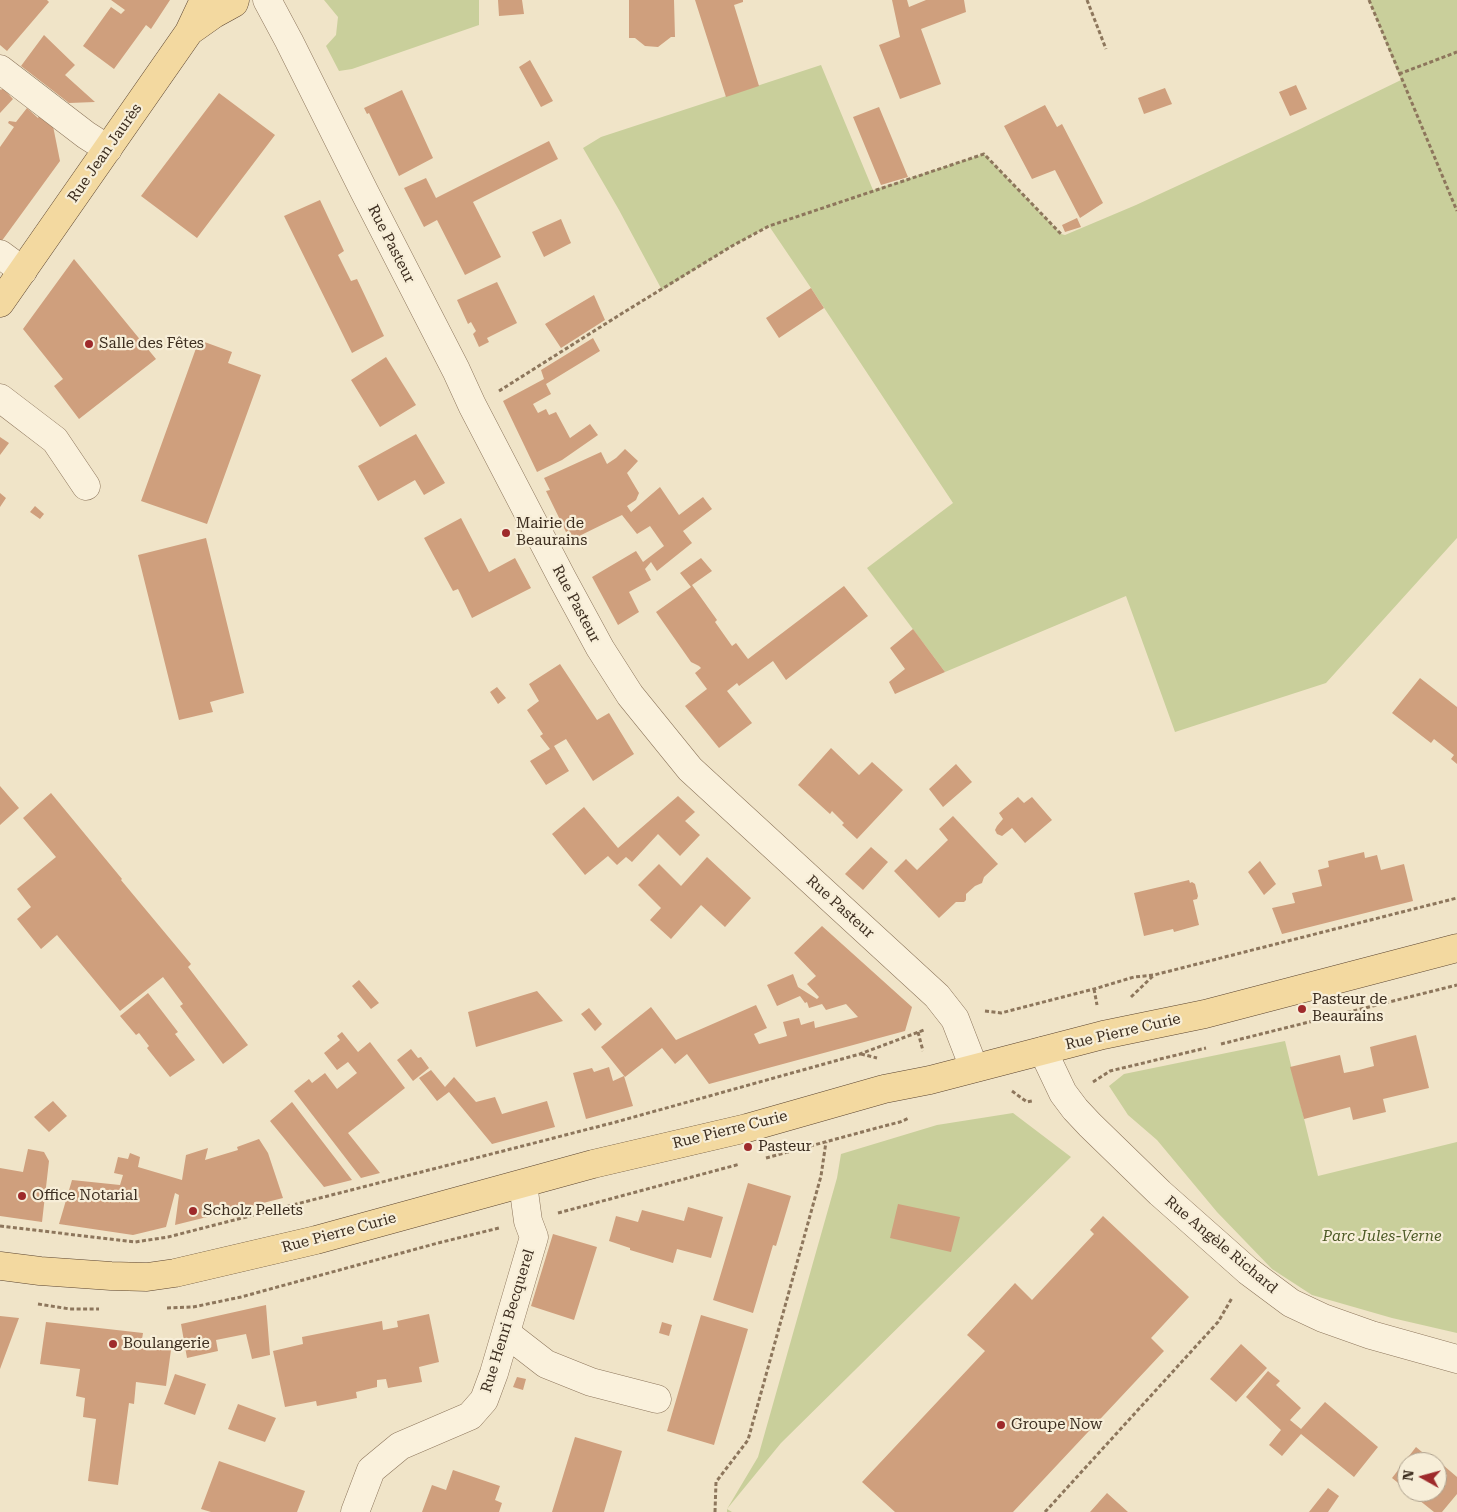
<!DOCTYPE html>
<html>
<head>
<meta charset="utf-8">
<style>
  body { margin:0 }
  #map { position:relative; width:1457px; height:1512px; overflow:hidden; background:#f0e4c8; font-family:"Roboto Serif",serif }
  canvas { display:block }
  .north { position:absolute; left:1397px; top:1452px; width:50px; height:50px; box-sizing:border-box; background:#f7eed8; border:1px solid #ada18e; border-radius:50%; rotate:277deg; font-size:14px; font-weight:700; line-height:20px; text-align:center; color:#3d2e20 }
  .north::after { content:''; display:block; margin:auto; width:18px; height:22px; background:#9e2a2b; clip-path:polygon(50% 0,100% 100%,50% 72%,0 100%) }
</style>
</head>
<body>
<div id="map">
<canvas width="1457" height="1512"></canvas>
<div class="north">N</div>
</div>
<script>
const g = document.querySelector('canvas').getContext('2d');
g.lineJoin = 'round';
function fillPath(path, color) {
  g.fillStyle = color;
  g.fill(path, 'evenodd');
}
function shape(rows) {
  const path = new Path2D();
  for (const r of rows) {
    path.moveTo(r[0], r[1]);
    for (let i = 2; i < r.length; i += 2) path.lineTo(r[i], r[i + 1]);
  }
  return path;
}
function trace(path, color, width, dash) {
  g.strokeStyle = color;
  g.lineWidth = width;
  g.lineCap = dash ? 'butt' : 'round';
  g.setLineDash(dash || []);
  g.stroke(path);
}
function label(font, color, halo, rows, align = 'center') {
  g.font = font + ' "Roboto Serif",serif';
  g.lineWidth = 4.5;
  g.setLineDash([]);
  g.textBaseline = 'middle';
  g.strokeStyle = halo;
  g.fillStyle = color;
  for (const [text, x, y, turn = 0] of rows) {
    g.save();
    g.translate(x, y);
    g.rotate((+turn || 0) * Math.PI / 180);
    g.textAlign = isNaN(turn) ? turn : align;
    if (halo) g.strokeText(text, 0, 0);
    g.fillText(text, 0, 0);
    g.restore();
  }
}
fillPath(shape([
  [324,0,479,0,479,25,352,69,339,71,326,46,336,35,338,17],
  [1369,0,1457,0,1457,538,1326,683,1175,732,1126,596,945,672,867,568,953,503,811,288,769,226,732,246,662,290,619,210,583,148,601,137,821,65,873,190,984,154,1061,234,1065,235,1136,205,1296,131,1401,80],
  [1285,1041,1318,1176,1457,1142,1457,1333,1392,1318,1312,1295,1272,1269,1217,1212,1157,1140,1128,1115,1109,1086,1124,1074],
  [1013,1113,1071,1157,781,1443,727,1509,732,1512,727,1512,727,1509,758,1457,837,1178,841,1154,937,1125]
]), '#c9cf9b');
fillPath(shape([
  [0,0,47,0,49,2,7,51,0,45],
  [111,0,170,0,151,29,146,25,114,69,83,46,111,7,121,14,125,10],
  [498,0,522,0,524,14,499,16],
  [629,0,674,0,675,37,671,37,658,47,645,46,635,38,629,38],
  [695,0,743,0,743,2,734,5,759,86,726,97],
  [892,0,907,0,909,7,926,0,964,0,966,12,921,29,941,84,900,99,879,45,900,37],
  [44,35,75,65,65,75,95,102,69,103,21,66],
  [530,60,553,101,541,107,519,67],
  [1296,85,1307,109,1290,116,1279,92],
  [3,88,13,99,0,113,0,89,1,90],
  [1165,88,1172,104,1144,114,1138,98],
  [402,90,433,158,399,176,369,113,367,114,364,108],
  [219,93,275,135,197,238,141,196],
  [1045,105,1057,127,1062,124,1103,203,1080,218,1055,170,1032,179,1004,126],
  [879,107,908,177,881,185,853,117],
  [27,108,38,118,40,115,53,126,60,161,1,242,0,241,0,147,14,127,8,123,9,121,16,122],
  [549,141,558,159,473,202,501,257,465,275,437,220,424,227,404,188,426,178,436,198],
  [320,200,344,251,338,255,351,281,357,279,384,336,352,353,284,216],
  [1077,218,1081,227,1065,232,1062,225],
  [561,219,571,243,544,257,532,232],
  [74,259,156,359,79,419,54,386,63,379,23,329],
  [497,282,517,323,487,338,489,342,479,347,473,334,476,331,471,322,468,324,457,300],
  [811,288,824,308,779,338,766,318],
  [594,295,605,320,561,348,545,324],
  [593,338,600,351,546,384,551,394,533,404,538,413,546,409,549,415,556,412,570,438,590,424,598,435,562,460,537,472,503,401,544,379,541,370],
  [199,340,232,352,228,363,261,375,207,524,141,501],
  [386,357,416,405,380,427,351,380],
  [416,434,445,483,424,495,415,480,378,501,358,466],
  [0,437,9,443,0,455],
  [625,449,638,461,627,473,639,493,636,500,627,506,631,512,660,487,679,515,703,497,712,509,683,531,692,543,657,571,651,562,645,569,651,580,629,592,639,612,618,625,592,577,636,551,643,562,664,546,650,526,637,534,622,515,573,539,569,530,566,532,546,491,550,490,544,478,601,452,607,464,616,458],
  [0,493,6,498,0,507],
  [35,506,44,514,40,519,30,512],
  [461,518,489,572,515,558,531,588,472,618,458,589,453,591,424,538],
  [206,538,244,693,210,702,213,712,179,720,138,555],
  [701,558,712,571,692,585,717,620,715,622,732,646,736,643,748,659,844,586,868,616,786,680,773,661,739,686,737,683,727,691,752,723,719,748,685,706,707,689,695,673,701,668,699,666,691,662,656,612,691,587,680,573],
  [913,629,945,672,895,694,889,682,905,669,890,648],
  [560,664,597,720,609,713,634,754,593,781,566,739,554,746,569,771,546,785,530,761,550,749,540,736,543,734,527,710,539,701,529,684],
  [1420,678,1457,707,1457,764,1451,759,1454,755,1434,739,1431,743,1392,713],
  [497,687,506,698,498,704,490,692],
  [831,748,859,775,872,762,903,790,857,839,842,825,844,823,832,811,830,814,798,785],
  [956,764,972,782,943,807,929,789],
  [0,786,19,808,0,825],
  [51,793,122,879,121,880,191,964,188,967,248,1045,223,1064,180,1006,183,1004,163,977,120,1011,57,935,41,949,17,919,31,907,17,889,56,857,23,818],
  [678,796,695,812,685,821,700,835,680,856,658,834,632,862,626,857,617,865,608,856,585,875,552,834,584,807,618,848],
  [1018,797,1024,803,1032,797,1052,820,1025,843,1012,828,1002,836,997,834,995,830,997,826,1003,819,999,813],
  [953,816,998,864,984,877,982,883,975,886,966,894,966,900,964,902,956,902,939,918,894,871,906,859,917,870,948,840,939,829],
  [871,847,888,862,863,890,845,874],
  [1364,852,1365,858,1377,855,1381,870,1404,864,1413,901,1282,934,1272,908,1295,903,1292,893,1322,886,1318,870,1329,867,1328,861],
  [707,857,751,898,725,927,701,905,671,939,650,920,661,908,638,885,659,864,681,886],
  [1260,861,1276,884,1264,895,1248,872],
  [1189,880,1190,883,1192,882,1195,884,1198,896,1197,899,1193,900,1199,925,1174,932,1173,929,1144,936,1134,893],
  [822,926,912,1007,905,1031,709,1084,687,1054,675,1064,662,1048,625,1077,601,1047,651,1007,676,1040,756,1005,767,1028,754,1034,759,1044,787,1036,783,1022,799,1018,801,1025,814,1021,815,1028,858,1017,846,1004,826,1010,822,1004,809,1008,807,1002,805,1003,800,996,777,1006,767,985,793,974,798,987,817,999,819,997,807,984,816,976,794,953],
  [359,980,379,1003,371,1009,352,986],
  [537,991,563,1021,476,1047,468,1012],
  [148,993,178,1032,175,1034,195,1060,170,1077,147,1048,149,1046,139,1033,136,1035,120,1016],
  [589,1008,602,1024,595,1031,581,1014],
  [342,1032,358,1052,370,1042,405,1088,348,1133,380,1173,361,1178,294,1091,309,1079,312,1083,325,1073,337,1089,357,1073,348,1062,337,1070,324,1053,340,1040,337,1036],
  [1416,1035,1429,1088,1383,1099,1386,1112,1353,1120,1350,1107,1304,1119,1290,1067,1340,1055,1344,1073,1359,1070,1374,1066,1370,1047],
  [411,1049,418,1058,421,1057,429,1068,413,1081,397,1060],
  [609,1067,613,1081,624,1076,633,1106,586,1119,573,1073,592,1068,594,1072],
  [431,1070,445,1087,454,1077,476,1102,495,1097,502,1114,547,1101,555,1127,492,1144,449,1092,437,1101,419,1078],
  [53,1101,67,1116,49,1132,34,1117],
  [292,1102,352,1180,324,1187,270,1121],
  [259,1139,268,1153,283,1198,175,1225,179,1195,175,1193,166,1227,133,1235,59,1224,72,1180,120,1185,123,1175,114,1173,118,1157,128,1159,130,1153,140,1157,138,1167,182,1180,186,1155,208,1148,205,1160,238,1150,237,1147],
  [28,1149,44,1152,49,1161,42,1222,0,1216,0,1168,23,1172],
  [748,1183,791,1196,776,1246,773,1245,753,1313,713,1300],
  [898,1204,960,1217,951,1252,890,1238],
  [688,1207,723,1217,711,1258,677,1249,673,1263,630,1250,630,1248,609,1241,616,1216,638,1222,642,1210,684,1221],
  [1103,1216,1189,1297,1151,1338,1164,1351,1013,1512,895,1512,862,1482,985,1351,967,1335,1015,1283,1032,1300,1094,1234,1090,1230],
  [553,1234,597,1247,574,1320,531,1306],
  [266,1305,270,1355,252,1359,246,1334,216,1340,218,1351,187,1358,181,1324],
  [429,1314,439,1362,419,1367,422,1382,388,1388,386,1379,377,1380,377,1387,356,1392,357,1398,317,1406,316,1401,285,1407,273,1351,303,1344,302,1337,382,1321,383,1330,398,1327,397,1321],
  [701,1315,748,1329,714,1445,667,1431],
  [0,1316,19,1318,0,1369],
  [46,1322,143,1333,141,1346,171,1350,166,1386,136,1382,134,1404,129,1403,118,1485,88,1481,96,1419,83,1417,85,1398,76,1396,80,1369,40,1364],
  [662,1322,672,1325,669,1336,659,1333],
  [1241,1344,1267,1368,1236,1402,1210,1379],
  [1268,1371,1280,1381,1276,1385,1301,1408,1290,1420,1301,1429,1325,1402,1378,1447,1354,1477,1301,1434,1282,1456,1269,1445,1281,1430,1246,1397],
  [175,1374,206,1384,195,1415,164,1404],
  [517,1377,526,1379,523,1390,513,1387],
  [238,1404,276,1418,265,1442,228,1429],
  [575,1437,622,1451,604,1512,552,1512],
  [1416,1447,1434,1462,1436,1459,1457,1477,1457,1494,1442,1512,1434,1512,1409,1492,1437,1492,1437,1462,1407,1462,1407,1490,1392,1478],
  [219,1461,305,1491,297,1512,211,1512,201,1509],
  [453,1470,500,1486,495,1500,502,1503,499,1512,422,1512,432,1485,446,1490],
  [1328,1488,1339,1496,1328,1512,1309,1512],
  [1107,1493,1128,1512,1090,1512]
]), '#cf9f7d');
const minor = shape([
  [267,0,289,41,364,191,456,370,472,405,562,578,600,648,630,695,690,769,937,996,955,1019,974,1068],
  [0,69,86,135,108,149],
  [0,254,23,271],
  [0,398,55,440,86,486],
  [1043,1051,1063,1093,1075,1109,1090,1125,1160,1193,1248,1271,1291,1303,1323,1318,1371,1335,1457,1359],
  [506,1333,546,1364,591,1382,657,1399],
  [355,1512,371,1470,400,1446,470,1416,484,1400,494,1373,534,1237,528,1221,523,1184]
]);
const major = shape([
  [190,31,214,14,234,3,235,0],
  [0,303,189,32,204,0],
  [0,1266,40,1271,111,1276,147,1277,175,1273,316,1240,593,1164,747,1128,884,1089,930,1080,1103,1035,1205,1014,1457,948]
]);
trace(minor, '#8d765c', 29);
trace(major, '#5b4430', 29);
trace(shape([
  [1087,0,1106,49],
  [1369,0,1457,211],
  [1399,74,1457,52],
  [499,391,621,314,732,246,769,226,984,154,1061,234],
  [1094,989,1097,1005],
  [1131,997,1154,975],
  [985,1011,1001,1013,1094,989,1134,977,1154,975,1457,898],
  [918,1032,923,1051],
  [1221,1044,1457,985],
  [861,1054,877,1058],
  [1093,1082,1110,1071,1206,1048],
  [1012,1091,1027,1102,1032,1101],
  [766,1158,884,1126,900,1122,909,1118],
  [558,1213,740,1164],
  [0,1226,135,1242,168,1237,616,1122,860,1054,924,1030],
  [38,1304,70,1309,99,1309],
  [167,1308,193,1307,241,1297,438,1243,499,1228],
  [715,1512,716,1482,748,1440,821,1176,826,1142],
  [1045,1512,1218,1322,1232,1298]
]), '#8d765c', 3, [4, 2.5]);
trace(minor, '#faf1dc', 28);
trace(major, '#f3d9a0', 28);
for (const [x, y, r, color] of [
  [89,344,5,"#9e2a2b"],
  [506,533,5,"#9e2a2b"],
  [1302,1009,5,"#9e2a2b"],
  [748,1147,5,"#9e2a2b"],
  [22,1196,5,"#9e2a2b"],
  [193,1211,5,"#9e2a2b"],
  [113,1344,5,"#9e2a2b"],
  [1001,1425,5,"#9e2a2b"]
]) {
  const dot = new Path2D();
  dot.arc(x, y, r, 0, 2 * Math.PI);
  g.fillStyle = color;
  g.fill(dot);
  trace(dot, '#f7eed8', 2);
}
label('15px', '#3d2e20', '#f7eed8', [
  ["Rue Jean Jaurès",105,153,-55],
  ["Rue Pasteur",391,244,63],
  ["Rue Pasteur",576,604,62],
  ["Rue Pasteur",840,907,42],
  ["Rue Pierre Curie",1123,1032,-13],
  ["Rue Pierre Curie",730,1130,-14],
  ["Rue Pierre Curie",339,1233,-15],
  ["Rue Angèle Richard",1221,1245,40],
  ["Rue Henri Becquerel",508,1321,-73]
]);
label('15px', '#3d2e20', '#f7eed8', [
  ["Salle des Fêtes",99,344],
  ["Mairie de",516,524],
  ["Beaurains",516,541],
  ["Pasteur de",1312,1000],
  ["Beaurains",1312,1017],
  ["Pasteur",758,1147],
  ["Office Notarial",32,1196],
  ["Scholz Pellets",203,1211],
  ["Boulangerie",123,1344],
  ["Groupe Now",1011,1425]
], 'left');
label('italic 15px', '#4d5a26', '#f7eed8', [
  ["Parc Jules-Verne",1382,1237]
]);
</script>
</body>
</html>
